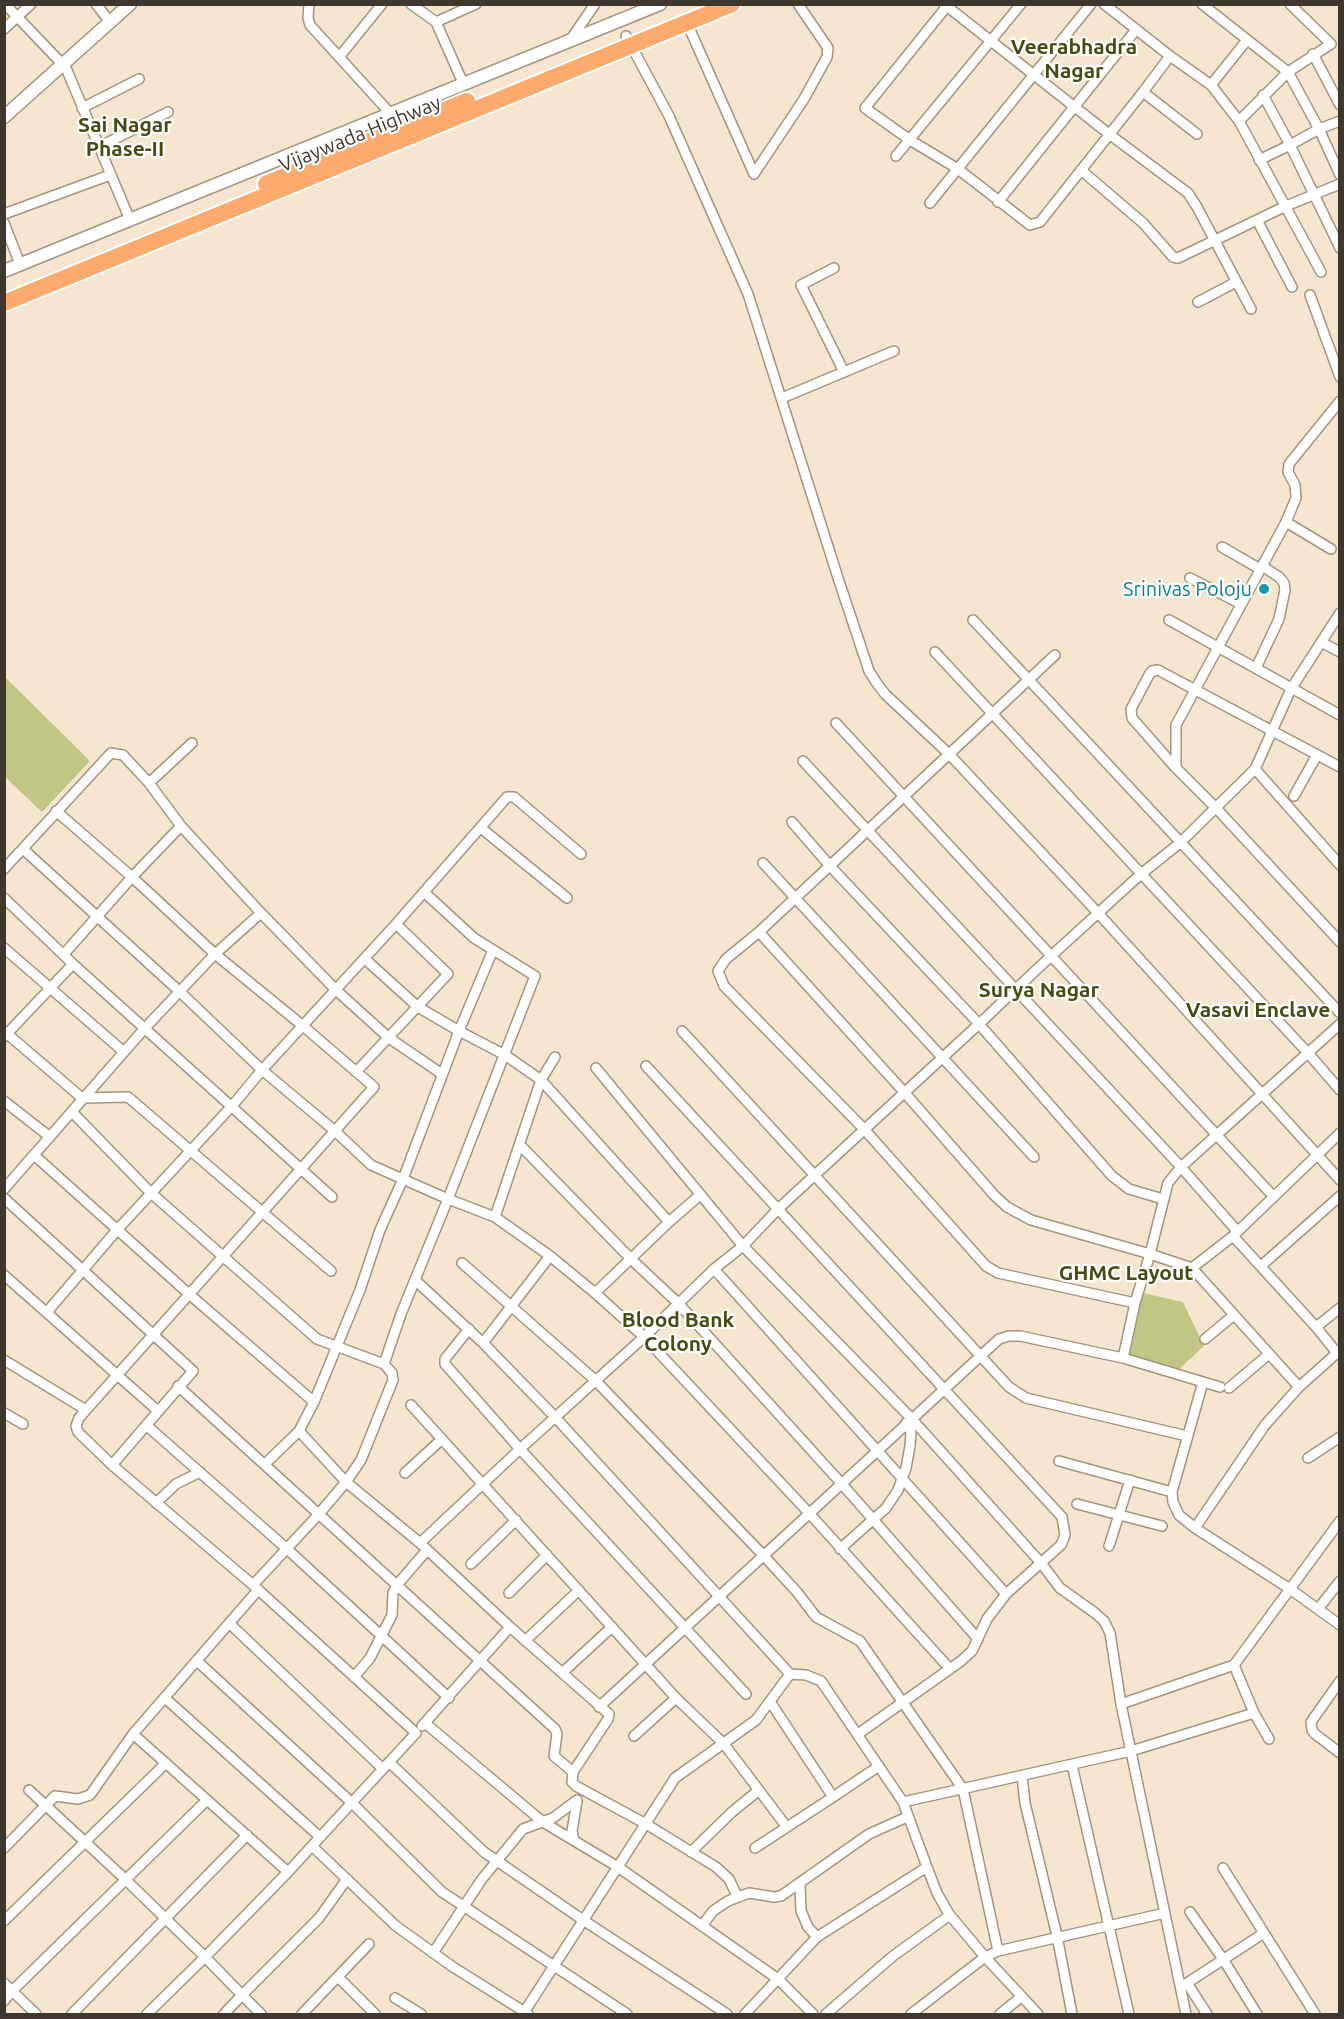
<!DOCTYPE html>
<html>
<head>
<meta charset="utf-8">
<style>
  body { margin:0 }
  #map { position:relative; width:1344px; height:2019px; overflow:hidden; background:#f7e6cf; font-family:Ubuntu,sans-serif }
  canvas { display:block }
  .frame { position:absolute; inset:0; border:6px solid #3d372e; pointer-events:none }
</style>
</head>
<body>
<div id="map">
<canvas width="1344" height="2019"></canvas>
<div class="frame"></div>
</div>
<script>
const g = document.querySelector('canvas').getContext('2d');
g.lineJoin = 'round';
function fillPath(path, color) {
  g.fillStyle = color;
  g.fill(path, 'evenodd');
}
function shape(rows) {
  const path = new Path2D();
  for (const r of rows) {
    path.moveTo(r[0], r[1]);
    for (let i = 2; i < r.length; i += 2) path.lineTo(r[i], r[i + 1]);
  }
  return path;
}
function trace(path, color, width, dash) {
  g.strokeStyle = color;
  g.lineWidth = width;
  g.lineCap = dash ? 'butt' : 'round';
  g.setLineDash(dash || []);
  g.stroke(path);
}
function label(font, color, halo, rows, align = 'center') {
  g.font = font + ' Ubuntu,sans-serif';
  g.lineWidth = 4.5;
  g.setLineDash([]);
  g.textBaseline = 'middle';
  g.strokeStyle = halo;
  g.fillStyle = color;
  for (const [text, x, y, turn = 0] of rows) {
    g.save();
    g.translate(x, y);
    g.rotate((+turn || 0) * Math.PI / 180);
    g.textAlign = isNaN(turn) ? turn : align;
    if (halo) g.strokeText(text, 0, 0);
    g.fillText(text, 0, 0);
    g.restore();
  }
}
fillPath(shape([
  [5,677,90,761,42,812,5,777],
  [1143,1293,1183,1302,1204,1346,1175,1373,1128,1355]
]), '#c0c785');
const minor = shape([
  [5,4,66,68,130,220],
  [96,4,110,22],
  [309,4,308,18,310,25,390,113],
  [411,4,436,22],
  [944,4,1109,134,1188,193,1197,207,1251,309],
  [1202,4,1288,72,1319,129,1340,175],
  [947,6,865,108,910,140,958,169,1030,225,1040,222,1143,92,1170,56,1104,4],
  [687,23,754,174],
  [4,29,31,4],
  [626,36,669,116,748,294,839,581,869,671,876,682,885,694,949,754,1098,913,1340,1180],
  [571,39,595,4],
  [1313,54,1340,105],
  [340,56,382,4],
  [1170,56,1211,85,1239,121,1321,272],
  [463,83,436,22,476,4],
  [1211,85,1247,40],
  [1143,92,1197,134],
  [1263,95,1290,145,1340,248],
  [82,108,139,79],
  [1239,121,1288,72,1331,44,1290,4],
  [99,147,168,112],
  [896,156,1021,4],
  [1259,160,1290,145,1319,129,1340,121],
  [1081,170,1143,223,1173,257,1178,258,1286,206,1340,184],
  [754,174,804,99,827,57,828,48,798,4],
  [998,202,1135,31],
  [930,203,1091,4],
  [4,214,110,175],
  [1257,220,1292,287],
  [4,223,20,264],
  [834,268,801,285,844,372],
  [1310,295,1340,377],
  [1198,302,1236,282],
  [782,398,894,351],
  [1286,522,1331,549],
  [1222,547,1260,569],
  [1190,578,1241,604],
  [973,620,1340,1013],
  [1169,620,1340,715],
  [1321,642,1340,652],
  [935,652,1308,1053,1340,1090],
  [1055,655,759,932,726,959,718,971,724,986,864,1129,986,1266,998,1273,1135,1303],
  [1256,668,1279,619,1285,590,1284,583,1279,577,1262,566],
  [836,723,1273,1196],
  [803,761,1181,1167,1340,1024],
  [1340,767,1158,670,1152,671,1149,675,1131,709,1132,718,1174,766,1216,808,1340,942],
  [1176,768,1176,725,1286,522,1296,498,1295,485,1288,472,1289,464,1340,401],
  [1255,769,1340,865],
  [149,783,192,743],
  [1294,796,1317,755],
  [56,811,132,877,215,954,303,1026,374,1087,86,1410,79,1418,76,1426,78,1432,112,1465,253,1585,416,1733,288,1872,205,1957,242,1995,224,2014],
  [792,822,830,866,979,1024,1112,1176,1129,1189,1163,1199],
  [481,828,567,898],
  [23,849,179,991,262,1070,335,1131,371,1165,448,1199,401,1314,384,1364,317,1339,151,1193,72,1112],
  [763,863,1034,1157],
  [4,869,111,753,123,755,149,783,181,826,261,913,336,990,389,1038,442,1074],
  [424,892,474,938,535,976,448,1199,495,1217,550,1256,595,1293,644,1337,809,1513,950,1669],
  [4,898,73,964,332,1197],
  [759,932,904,1092,994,1195,1007,1207,1031,1220,1150,1254,1192,1268],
  [4,948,124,1052],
  [64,954,132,877,181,826],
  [365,959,418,1007,459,1031,493,950],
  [4,1031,82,1098,128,1097,331,1271],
  [682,1031,1009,1387,1026,1398,1187,1436],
  [4,1037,73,964],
  [646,1066,1062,1517,1065,1535,1061,1545,1006,1594,714,1269],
  [596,1068,743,1246,911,1418,1041,1563,1060,1588,1095,1613,1104,1621,1110,1633,1121,1704,1186,2014],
  [356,1072,448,974,396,924],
  [4,1101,50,1137],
  [1340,1133,1233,1236,1316,1327,1337,1353,1299,1387,1265,1425,1195,1528,1290,1589,1340,1625],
  [520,1145,632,1260,678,1303,841,1483,978,1639],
  [34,1155,189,1294,314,1402],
  [4,1189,145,1028,215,954,261,913],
  [4,1198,193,1371,112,1465],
  [495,1217,541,1080,555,1057],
  [1233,1236,1192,1268,1299,1387],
  [462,1263,595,1380,763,1555,797,1592,816,1617,860,1641,963,1789,998,1951],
  [1261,1266,1340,1196],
  [4,1275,158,1411],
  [415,1280,483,1343,555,1417,790,1674,806,1675,821,1681,903,1802,927,1867,937,1893,949,1914,985,1957,1038,2014],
  [595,1293,669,1222],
  [47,1312,117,1230,232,1106,262,1070,396,924,507,797,514,797,581,854],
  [1316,1327,1340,1308],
  [469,1329,445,1359,445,1364,520,1449,746,1694],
  [1205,1339,1234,1315],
  [483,1343,550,1256],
  [1123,1358,1135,1303,1150,1254,1168,1183,1181,1167,1237,1231],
  [4,1360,86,1410],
  [178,1386,555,1729,557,1734,554,1756,573,1772],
  [1229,1388,1269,1354],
  [411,1405,676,1698,724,1744,786,1826],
  [4,1413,23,1424],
  [146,1425,286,1548,449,1698],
  [299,1431,346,1482,420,1543,510,1627,422,1726],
  [1308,1458,1340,1437],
  [1059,1461,1172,1492],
  [265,1464,299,1431,314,1402,360,1290,380,1230,403,1179,459,1031,505,1055,541,1080,669,1222,700,1195],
  [405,1473,442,1439],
  [156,1503,176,1484,200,1472],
  [1077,1504,1162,1526],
  [1195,1528,1179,1515,1173,1502,1172,1492,1203,1382],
  [420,1543,520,1449,644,1337,714,1269,743,1246,778,1209,979,1024,1051,956,1141,874,1180,843,1255,769,1291,689,1340,613],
  [1109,1546,1130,1480],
  [840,1549,886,1508,898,1490,906,1468,910,1446,911,1432,906,1423],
  [471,1564,516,1520],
  [253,1585,318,1515,346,1482,361,1460,393,1380,392,1373,384,1364],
  [509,1593,547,1555],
  [1318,1609,1340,1581],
  [229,1623,383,1769],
  [510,1627,609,1714,608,1719,573,1772,572,1782,576,1786,646,1824,716,1867,729,1879,737,1896],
  [525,1641,579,1590],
  [197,1661,352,1803,442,1892,627,2014],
  [1234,1665,1254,1713,1269,1739],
  [562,1673,612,1627],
  [354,1677,370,1658,392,1615,393,1593,397,1585,427,1550],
  [1340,1681,1311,1722,1312,1730,1315,1734,1340,1753],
  [165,1698,320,1837],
  [771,1703,833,1797,879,1766],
  [1121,1704,1234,1665,1340,1521],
  [599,1707,999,1339,1009,1336,1020,1336,1123,1358,1220,1387],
  [425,1723,543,1822,618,1867,778,1979,813,2014],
  [133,1734,288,1872],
  [858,1734,961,1661,972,1651,987,1619,1006,1594],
  [634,1736,676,1698],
  [389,1762,484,1852,583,1920,727,2014],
  [1072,1765,1129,2014],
  [1022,1776,1025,1803,1057,1936,1072,2014],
  [29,1790,125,1879,205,1957,147,2014],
  [903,1802,1131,1751,1254,1713],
  [574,1840,572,1831,577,1801],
  [312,1846,396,1926,453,1967,528,2014],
  [4,1848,55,1796,78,1799,90,1795,133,1734,258,1590],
  [755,1848,833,1797],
  [691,1852,732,1812,759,1790],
  [1223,1868,1315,2014],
  [800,1884,801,1911,808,1927,817,1937],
  [1190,1912,1223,1959,1257,2014],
  [4,1921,166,1763],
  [702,1926,713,1911,728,1901,749,1893,774,1897,781,1896,869,1834,907,1817],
  [433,1953,482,1879,523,1829,553,1818,577,1800],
  [338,1977,375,2014],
  [4,1983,36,2014],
  [1187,1983,1207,2014],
  [1181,1987,1264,1933],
  [395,1998,421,2014],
  [4,2001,12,1991,207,1800],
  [72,2014,247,1835],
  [261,2014,242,1995,319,1918,347,1879],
  [302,2014,369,1944],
  [523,2014,675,1778,756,1720,790,1674],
  [745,2014,817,1937,927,1867],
  [826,2014,893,1956,950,1915],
  [911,2014,985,1957,998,1951,1165,1913],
  [1000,2014,1021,1997]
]);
const tertiary = shape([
  [4,117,130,4],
  [4,271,660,4]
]);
const trunk = shape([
  [266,184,467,101],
  [4,303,732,4]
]);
trace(minor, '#a4947f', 12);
trace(tertiary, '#a4947f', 15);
trace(trunk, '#fff', 20);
trace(minor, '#fff', 9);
trace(tertiary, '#fff', 12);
trace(trunk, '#fcaa6e', 16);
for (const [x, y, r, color] of [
  [1264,589,6,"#0f9aa8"]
]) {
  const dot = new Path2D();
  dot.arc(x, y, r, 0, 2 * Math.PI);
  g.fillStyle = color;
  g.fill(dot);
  trace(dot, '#fff', 2);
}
label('20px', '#3d372e', '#fff', [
  ["Vijaywada Highway",360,134,-22]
]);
label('20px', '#0d838f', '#fff', [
  ["Srinivas Poloju",1252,589]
], 'right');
label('bold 21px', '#464c11', '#fff', [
  ["Veerabhadra",1074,47],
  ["Nagar",1074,71],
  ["Sai Nagar",125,125],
  ["Phase-II",125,149],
  ["Surya Nagar",1039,990],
  ["Vasavi Enclave",1258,1010],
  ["GHMC Layout",1126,1273],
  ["Blood Bank",678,1320],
  ["Colony",678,1344]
]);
</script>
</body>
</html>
